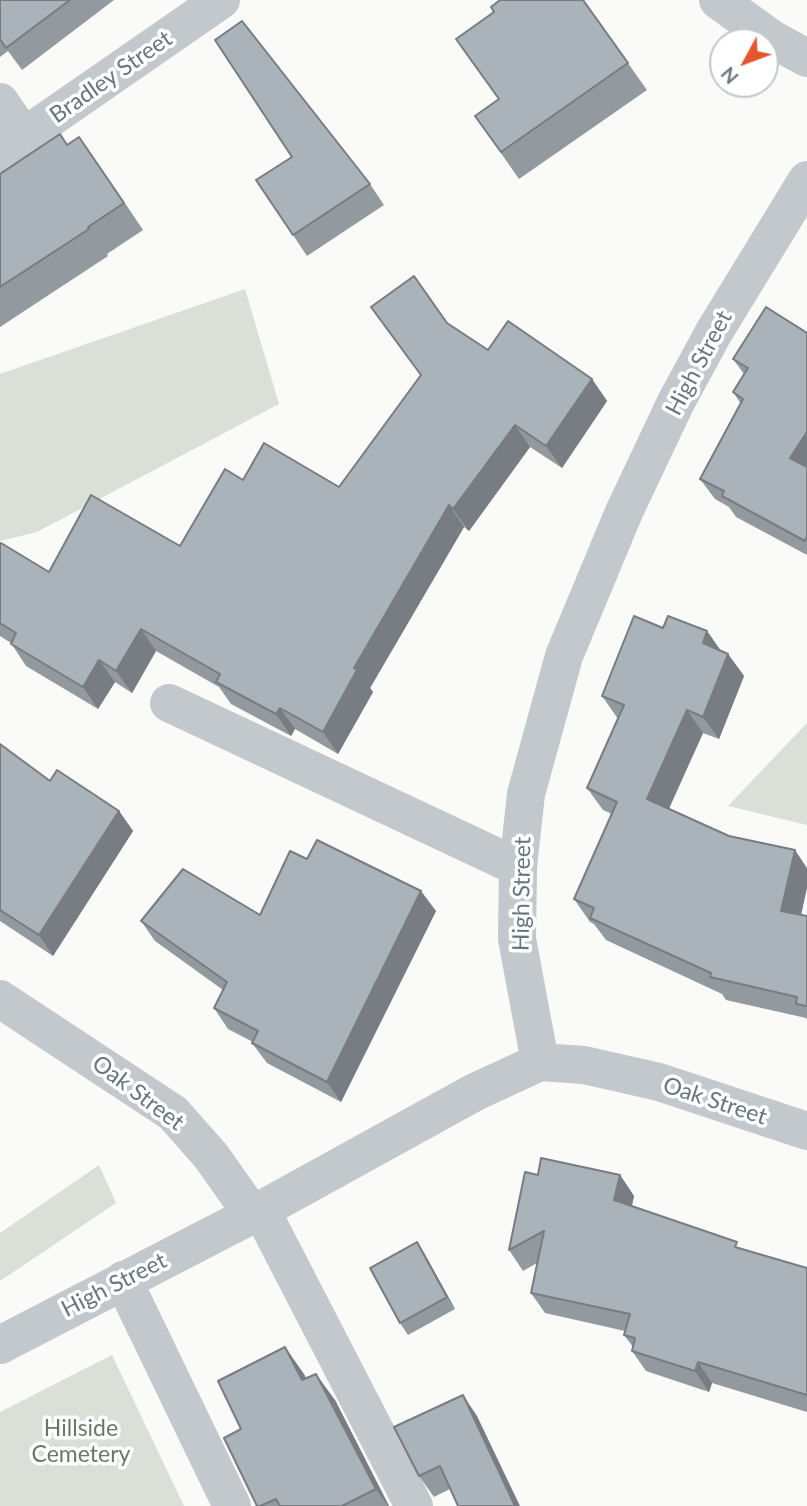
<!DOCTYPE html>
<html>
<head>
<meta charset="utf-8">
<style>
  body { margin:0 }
  #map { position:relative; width:807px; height:1506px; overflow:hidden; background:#fafaf8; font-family:Lato,sans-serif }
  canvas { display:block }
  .north { position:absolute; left:709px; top:28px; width:70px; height:70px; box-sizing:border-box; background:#fff; border:2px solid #c1c8cd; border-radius:50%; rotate:229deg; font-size:19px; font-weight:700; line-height:28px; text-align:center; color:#657683 }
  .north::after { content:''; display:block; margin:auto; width:24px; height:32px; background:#e4572e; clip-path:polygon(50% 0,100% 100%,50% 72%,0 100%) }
</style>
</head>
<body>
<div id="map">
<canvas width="807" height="1506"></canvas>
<div class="north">N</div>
</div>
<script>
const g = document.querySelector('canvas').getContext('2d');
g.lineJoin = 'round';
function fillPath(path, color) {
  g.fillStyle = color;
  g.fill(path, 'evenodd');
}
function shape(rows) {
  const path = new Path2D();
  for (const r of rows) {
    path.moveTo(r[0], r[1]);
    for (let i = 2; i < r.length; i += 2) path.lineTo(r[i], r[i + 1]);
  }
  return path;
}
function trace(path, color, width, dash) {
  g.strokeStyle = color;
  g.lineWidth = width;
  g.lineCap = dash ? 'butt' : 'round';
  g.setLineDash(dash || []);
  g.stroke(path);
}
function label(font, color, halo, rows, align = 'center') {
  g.font = font + ' Lato,sans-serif';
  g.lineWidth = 7;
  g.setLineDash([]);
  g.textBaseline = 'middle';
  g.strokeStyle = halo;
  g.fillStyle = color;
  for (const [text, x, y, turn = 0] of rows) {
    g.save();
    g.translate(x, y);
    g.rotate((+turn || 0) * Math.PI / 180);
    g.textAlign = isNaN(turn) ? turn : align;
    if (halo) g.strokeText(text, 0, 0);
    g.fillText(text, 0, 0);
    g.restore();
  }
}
fillPath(shape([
  [245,289,279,404,37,532,0,541,0,374],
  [807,723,807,825,728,806],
  [99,1165,116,1203,0,1281,0,1233],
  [112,1355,184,1506,0,1506,0,1412]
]), '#dadfd7');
trace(shape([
  [718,0,772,39,807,58],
  [0,102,24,137],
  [0,153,221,0],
  [169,703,518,867],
  [0,999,173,1113,211,1156,252,1214],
  [540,1062,517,939,518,867,526,794,564,656,624,512,676,402,714,332,807,180],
  [261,1210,414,1506],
  [123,1280,232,1506],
  [0,1345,261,1210,475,1092,540,1062,584,1065,659,1082,807,1131]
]), '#c3c8cc', 38);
fillPath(shape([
  [0,0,114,0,22,70,8,51,0,57],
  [583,0,647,90,519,179,475,116,499,99],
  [67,145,98,164,143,230,107,254,108,256,0,327,0,174],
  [370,184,384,205,307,256,293,235],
  [447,323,488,350,592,379,607,401,562,468,530,447,469,531,464,527,370,688,373,692,338,754,295,729,291,736,231,704,219,687,156,651,132,693,115,682,98,709,26,666,11,643,0,636,0,544,49,572,180,546,243,480,339,487,421,376],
  [807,333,807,555,736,517,729,507,715,499,700,479,741,404,733,392,744,374,733,359],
  [663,628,707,631,721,651,728,654,744,676,719,739,703,733,669,809,801,915,807,916,807,1020,806,1018,726,1000,722,994,606,940,594,924,590,922,574,899,612,814,603,810,587,788,618,719,602,696],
  [0,744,50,781,119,811,133,831,53,956,0,921],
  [307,859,436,911,341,1102,267,1063,252,1043,253,1042,228,1029,214,1008,223,990,155,941,141,921,260,915],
  [538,1175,620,1175,634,1196,632,1206,742,1249,807,1268,807,1412,712,1383,709,1392,646,1371,632,1351,633,1347,624,1335,625,1331,545,1313,531,1293,537,1263,523,1271,509,1250],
  [424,1253,455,1309,408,1335,400,1323],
  [285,1347,306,1378,335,1400,389,1506,257,1506,241,1429],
  [477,1416,450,1489,434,1497,419,1476]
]), '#929a9f');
fillPath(shape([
  [79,137,98,164,143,230,124,203],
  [592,379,607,401,562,468,546,446],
  [515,425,530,447,469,531,453,509],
  [807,432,807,475,790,458],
  [449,505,464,527,370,688,373,692,338,754,323,732,354,668],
  [141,629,156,651,132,693,116,671],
  [707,631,723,654,703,643],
  [728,654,744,676,719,739,703,717],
  [99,660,115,682,98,709,83,687],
  [280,708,295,729,291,736,276,714],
  [687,710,703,733,663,821,647,799],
  [119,811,133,831,53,956,39,935],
  [795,850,807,868,807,888,797,934,781,911],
  [421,891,436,911,341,1102,327,1082],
  [620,1175,634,1196,628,1221,614,1200],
  [417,1242,424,1253,455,1309,447,1297],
  [285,1347,304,1374,321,1407,302,1380],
  [698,1362,712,1383,709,1392,695,1371],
  [316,1374,335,1400,389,1506,388,1506,376,1489],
  [463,1395,477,1416,520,1506,515,1506]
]), '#777d82');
const building = shape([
  [0,0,70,0,6,48,0,39,0,0],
  [500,0,583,0,628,63,501,152,475,116,499,99,456,39,494,12,491,7,500,0],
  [242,21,370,184,293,235,256,180,292,157,215,40,242,21],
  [60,134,67,145,79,137,124,203,88,227,89,229,0,287,0,174,60,134],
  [414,276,447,323,488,350,508,321,592,379,546,446,515,425,453,509,449,505,354,668,357,670,323,732,280,708,276,714,216,682,220,674,141,629,116,671,99,660,83,687,11,644,16,633,0,623,0,544,1,543,49,572,91,495,180,546,225,469,243,480,264,443,339,487,421,375,371,307,414,276],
  [766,307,807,333,807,432,790,458,807,467,807,536,805,541,722,496,724,491,700,479,743,399,733,392,748,368,733,359,766,307],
  [634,616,663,628,668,616,707,631,703,643,728,654,703,717,687,710,647,799,729,836,795,850,781,911,807,916,807,1006,796,1004,797,997,710,977,711,973,590,918,594,908,574,899,617,802,587,788,624,705,602,696,634,616],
  [0,744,50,781,57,770,119,811,39,935,0,910,0,744],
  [317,840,421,891,327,1082,252,1043,258,1031,214,1008,227,982,141,921,183,869,260,915,290,851,307,859,317,840],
  [541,1158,620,1175,614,1200,737,1242,735,1247,807,1268,807,1395,698,1362,695,1371,632,1351,635,1338,624,1335,630,1314,531,1293,544,1231,509,1250,525,1172,538,1175,541,1158],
  [417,1242,447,1297,400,1323,370,1268,417,1242],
  [285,1347,302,1380,316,1374,376,1489,342,1506,280,1506,276,1499,260,1506,257,1506,224,1438,241,1429,218,1381,285,1347],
  [463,1395,515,1506,458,1506,440,1466,419,1476,394,1427,463,1395]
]);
fillPath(building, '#aab3b9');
trace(building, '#777d82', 2);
label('23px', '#657683', '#fff', [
  ["Bradley Street",111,77,-35],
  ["High Street",699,363,-62],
  ["High Street",522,894,-89],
  ["Oak Street",138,1093,37],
  ["Oak Street",715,1101,18],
  ["High Street",114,1285,-27]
]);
label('23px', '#687a64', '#fff', [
  ["Hillside",81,1429],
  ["Cemetery",81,1455]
]);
</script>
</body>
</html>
